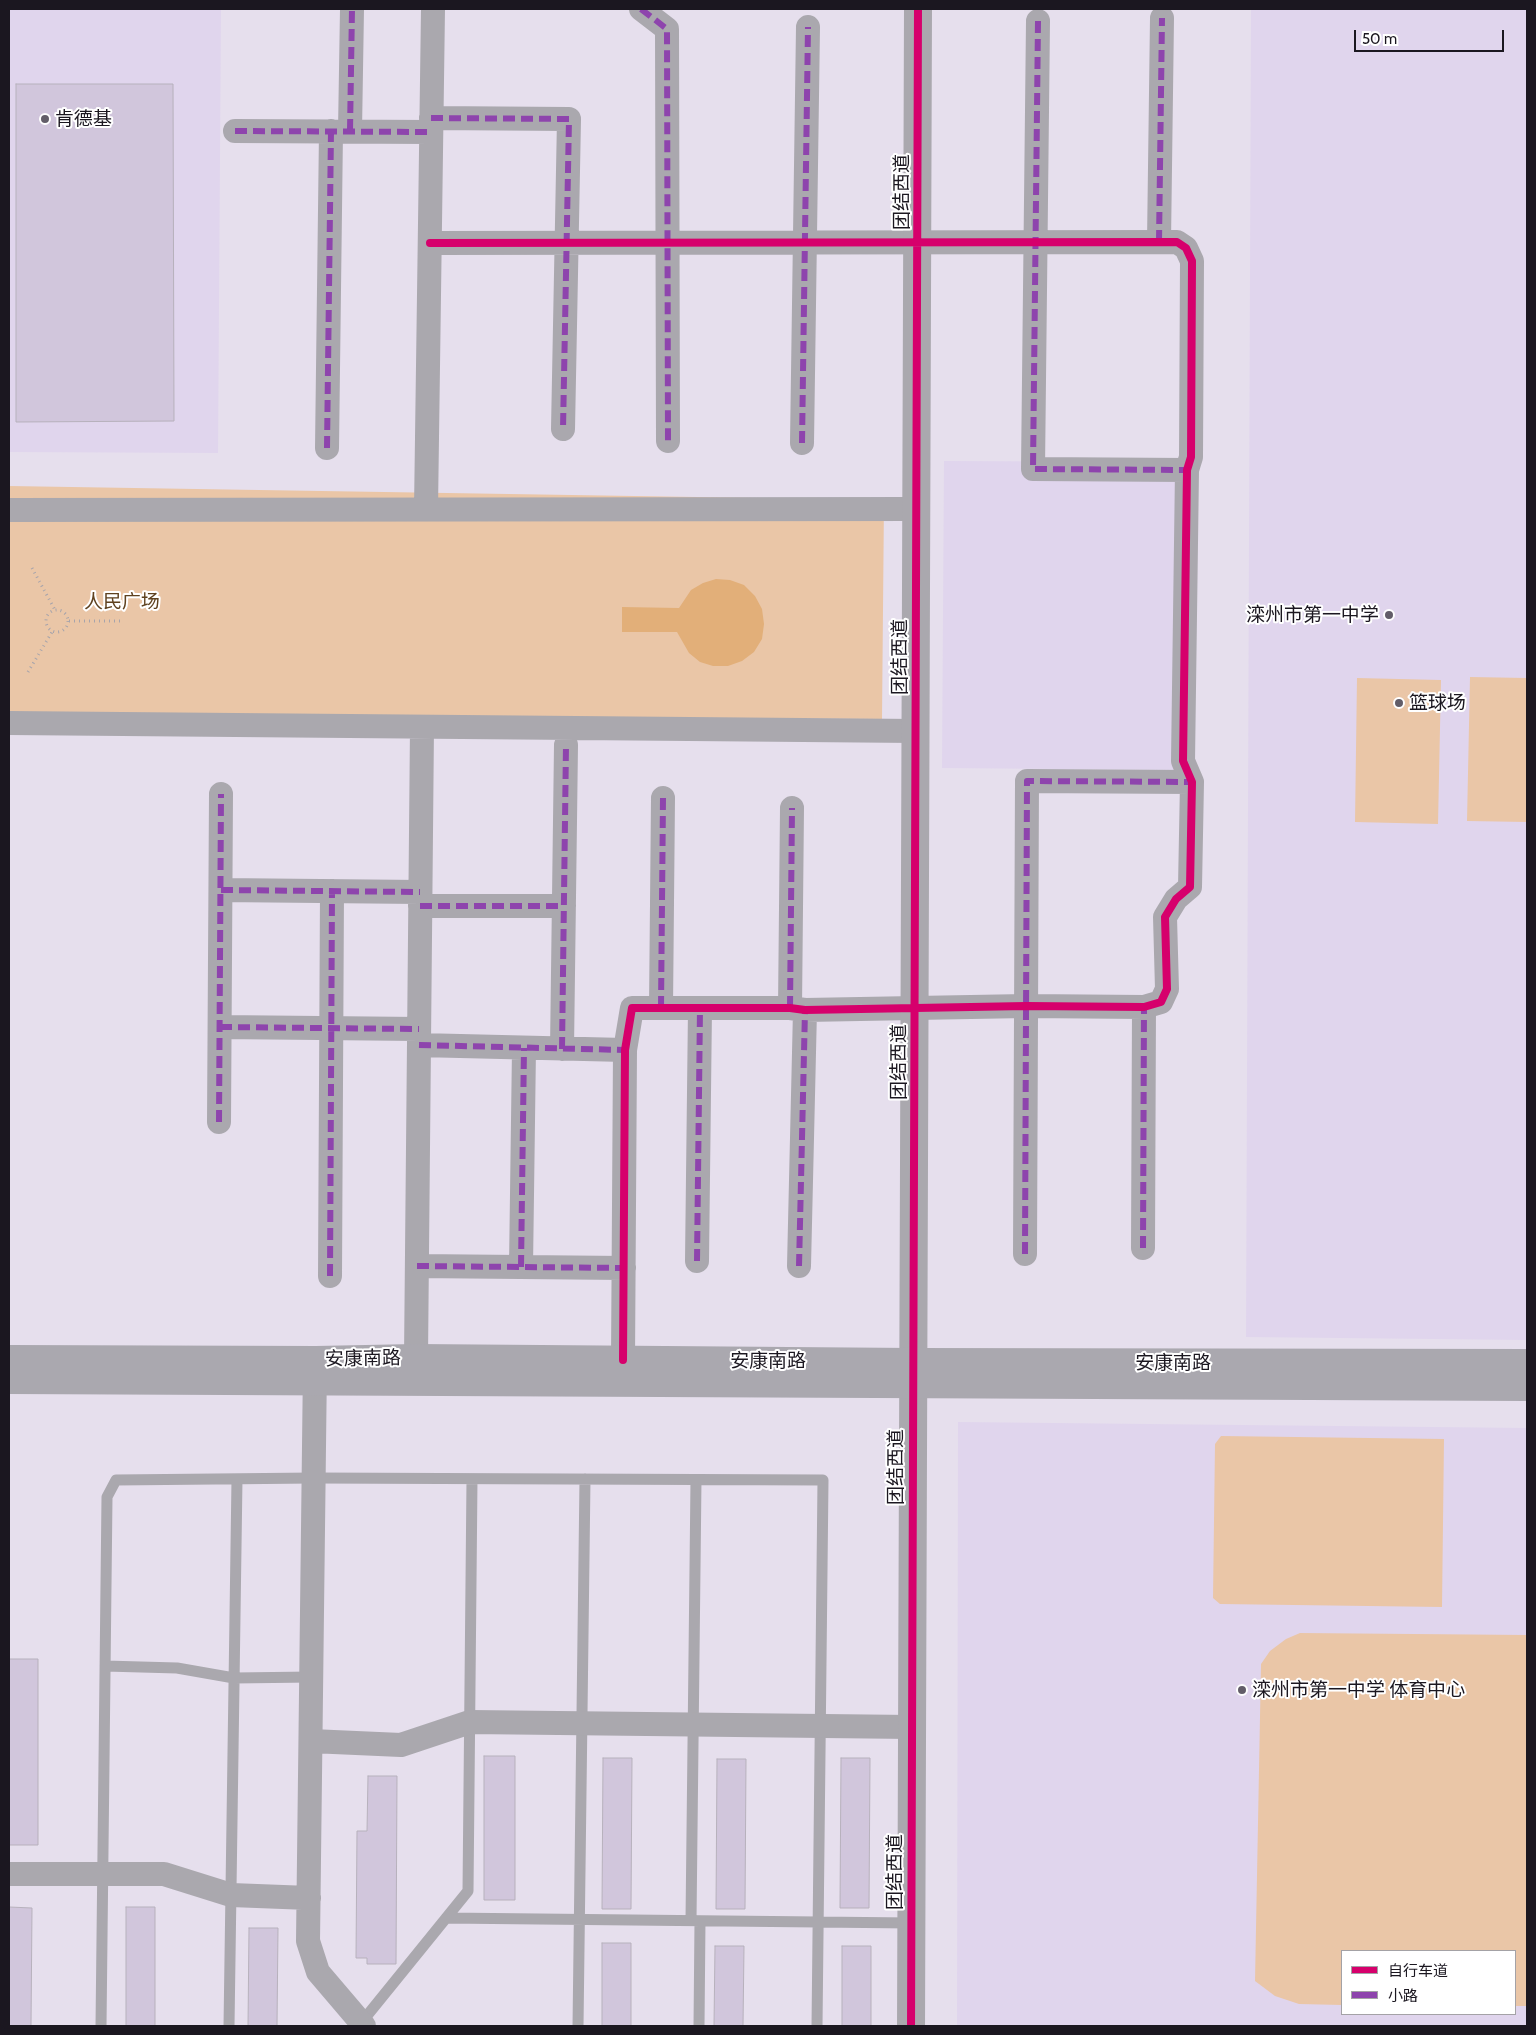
<!DOCTYPE html>
<html>
<head>
<meta charset="utf-8">
<style>
  body { margin:0 }
  #map { position:relative; width:1536px; height:2035px; overflow:hidden; background:#e6dfed; font-family:Cabin,"Noto Sans SC",sans-serif }
  canvas { display:block }
  .frame { position:absolute; inset:0; border:10px solid #1b1720; pointer-events:none }
  .legend { position:absolute; left:1341px; top:1950px; width:175px; height:65px; box-sizing:border-box; background:#fff; border:1px solid #a4a2a6; margin:0; padding:6px 9px; list-style:none; font-size:15px; color:#1b1720 }
  .legend li { display:flex; align-items:center; gap:10px; height:25px }
  .legend b { width:25px; border:1px solid #a4a2a6 }
  .scale { position:absolute; left:1354px; top:30px; width:150px; height:22px; box-sizing:border-box; border:2px solid #1b1720; border-top:0; padding-left:6px; font-size:15px; line-height:18px; white-space:nowrap; color:#1b1720; -webkit-text-stroke:4px #fff; paint-order:stroke }
</style>
</head>
<body>
<div id="map">
<canvas width="1536" height="2035"></canvas>
<div class="frame"></div>
<ul class="legend">
<li><b style="height:6px;background:#d6006c"></b>自行车道</li>
<li><b style="height:6px;background:#8e44ad"></b>小路</li>
</ul>
<div class="scale">50 m</div>
</div>
<script>
const g = document.querySelector('canvas').getContext('2d');
g.lineJoin = 'round';
function fillPath(path, color) {
  g.fillStyle = color;
  g.fill(path, 'evenodd');
}
function shape(rows) {
  const path = new Path2D();
  for (const r of rows) {
    if (r.length === 3) {
      path.moveTo(r[0] + r[2], r[1]);
      path.arc(r[0], r[1], r[2], 0, 2 * Math.PI);
      continue;
    }
    path.moveTo(r[0], r[1]);
    for (let i = 2; i < r.length; i += 2) path.lineTo(r[i], r[i + 1]);
  }
  return path;
}
function trace(path, color, width, dash) {
  g.strokeStyle = color;
  g.lineWidth = width;
  g.lineCap = dash ? 'butt' : 'round';
  g.setLineDash(dash || []);
  g.stroke(path);
}
function label(font, color, halo, rows, align = 'center') {
  g.font = font + ' Cabin,"Noto Sans SC",sans-serif';
  g.lineWidth = 4;
  g.setLineDash([]);
  g.textBaseline = 'middle';
  g.strokeStyle = halo;
  g.fillStyle = color;
  for (const [text, x, y, turn = 0] of rows) {
    g.save();
    g.translate(x, y);
    g.rotate((+turn || 0) * Math.PI / 180);
    g.textAlign = isNaN(turn) ? turn : align;
    if (halo) g.strokeText(text, 0, 0);
    g.fillText(text, 0, 0);
    g.restore();
  }
}
fillPath(shape([
  [9,9,221,9,218,453,9,452],
  [1251,9,1527,9,1527,1340,1246,1337],
  [944,461,1180,462,1178,770,942,768],
  [958,1422,1527,1428,1527,2026,957,2026],
  [1342,1951,1515,1951,1515,2014,1342,2014]
]), '#e0d5ed');
fillPath(shape([
  [9,486,884,500,882,719,9,715],
  [1470,677,1527,678,1527,822,1467,821],
  [1357,678,1441,680,1438,824,1355,822],
  [1221,1436,1444,1439,1442,1607,1220,1604,1213,1598,1215,1444],
  [1300,1633,1527,1635,1527,2006,1515,2006,1515,1951,1342,1951,1342,2005,1299,2004,1275,1996,1255,1981,1261,1664,1270,1651,1286,1639]
]), '#eac6a7');
fillPath(shape([
  [716,579,730,580,744,585,755,596,762,609,764,624,762,639,754,652,742,661,728,666,713,666,700,662,689,653,677,632,622,632,622,607,679,608,691,590,703,583]
]), '#e2af79');
const building = shape([
  [16,84,173,84,174,421,16,422,16,84],
  [9,1659,38,1659,38,1845,9,1845,9,1659],
  [484,1756,515,1756,515,1900,484,1900,484,1756],
  [603,1758,632,1758,631,1909,602,1909,603,1758],
  [841,1758,870,1758,869,1908,840,1908,841,1758],
  [717,1759,746,1759,745,1909,716,1909,717,1759],
  [368,1776,397,1776,396,1964,367,1964,367,1958,356,1958,357,1831,367,1831,368,1776],
  [9,1907,32,1908,31,2026,9,2026,9,1907],
  [126,1907,155,1907,155,2026,126,2026,126,1907],
  [249,1928,278,1928,277,2026,248,2026,249,1928],
  [602,1943,631,1943,631,2026,602,2026,602,1943],
  [715,1946,744,1946,743,2026,714,2026,715,1946],
  [842,1946,871,1946,871,2026,842,2026,842,1946]
]);
fillPath(building, '#d1c6dc');
trace(building, '#b7b1bc', 1);
trace(shape([
  [32,568,55,610],
  [57,621,11],
  [69,621,120,621],
  [28,672,52,632]
]), '#a7a4ab', 3, [1, 4]);
trace(shape([
  [105,1666,177,1668,234,1678,312,1677],
  [446,1918,911,1923],
  [691,1920,696,1480],
  [361,2023,468,1891,472,1479],
  [101,2026,107,1497,116,1480,314,1478,823,1480,817,2026],
  [229,2026,237,1479],
  [578,2026,585,1479],
  [699,2026,700,1921]
]), '#aaa8ae', 11);
trace(shape([
  [641,9,667,29,668,441],
  [1038,21,1033,469,1187,470],
  [431,118,569,119,563,429],
  [235,131,431,132],
  [350,131,352,9],
  [1159,242,1162,18],
  [430,243,1177,242,1186,248,1192,261,1191,457,1187,470,1183,761,1192,782,1190,887,1176,899,1165,917,1167,989,1161,1002,1144,1007,1026,1006,805,1010,790,1008,632,1008,625,1050,623,1360],
  [802,443,808,27],
  [327,448,331,131],
  [426,509,433,9],
  [9,510,917,509],
  [9,723,916,731],
  [221,890,420,892],
  [420,906,564,906],
  [661,1008,663,798],
  [790,1008,792,808],
  [220,1027,419,1029],
  [419,1045,625,1050],
  [562,1049,566,745],
  [219,1122,221,794],
  [1143,1248,1144,1007],
  [1025,1254,1027,781,1192,782],
  [697,1261,700,1008],
  [417,1266,624,1268],
  [799,1266,805,1010],
  [521,1267,524,1048],
  [330,1276,332,891],
  [416,1358,422,727],
  [315,1364,308,1941,318,1972,364,2026],
  [311,1741,401,1745,470,1722,912,1727],
  [9,1874,164,1874,231,1895,309,1898]
]), '#aaa8ae', 24);
trace(shape([
  [911,2026,918,9]
]), '#aaa8ae', 28);
trace(shape([
  [9,1359,316,1360,416,1358,913,1362,1527,1363],
  [9,1380,1527,1387]
]), '#aaa8af', 28);
trace(shape([
  [641,9,667,29,668,441],
  [1038,21,1033,469,1187,470],
  [431,118,569,119,563,429],
  [235,131,431,132],
  [350,131,352,9],
  [1159,242,1162,18],
  [802,443,808,27],
  [327,448,331,131],
  [221,890,420,892],
  [420,906,564,906],
  [661,1008,663,798],
  [790,1008,792,808],
  [220,1027,419,1029],
  [419,1045,625,1050],
  [562,1049,566,745],
  [219,1122,221,794],
  [1143,1248,1144,1007],
  [1025,1254,1027,781,1192,782],
  [697,1261,700,1008],
  [417,1266,624,1268],
  [799,1266,805,1010],
  [521,1267,524,1048],
  [330,1276,332,891]
]), '#8e44ad', 6, [12, 6]);
trace(shape([
  [430,243,1177,242,1186,248,1192,261,1191,457,1187,470,1183,761,1192,782,1190,887,1176,899,1165,917,1167,989,1161,1002,1144,1007,1026,1006,805,1010,790,1008,632,1008,625,1050,623,1360],
  [911,2026,918,9]
]), '#d6006c', 8);
for (const [x, y, r, color] of [
  [45,119,5,"#625d68"],
  [1389,615,5,"#625d68"],
  [1399,703,5,"#625d68"],
  [1242,1690,5,"#625d68"]
]) {
  const dot = new Path2D();
  dot.arc(x, y, r, 0, 2 * Math.PI);
  g.fillStyle = color;
  g.fill(dot);
  trace(dot, '#fff', 2);
}
label('19px', '#1b1720', '#fff', [
  ["肯德基",55,119],
  ["滦州市第一中学",1379,615,"right"],
  ["篮球场",1409,703],
  ["滦州市第一中学 体育中心",1252,1690]
], 'left');
label('19px', '#1b1720', '#fff', [
  ["团结西道",902,192,-90],
  ["团结西道",900,657,-90],
  ["团结西道",899,1062,-90],
  ["安康南路",363,1359,-1],
  ["安康南路",768,1361],
  ["安康南路",1173,1363],
  ["团结西道",896,1467,-90],
  ["团结西道",895,1872,-90]
]);
label('19px', '#5e411f', '#fff', [
  ["人民广场",122,602]
]);
</script>
</body>
</html>
